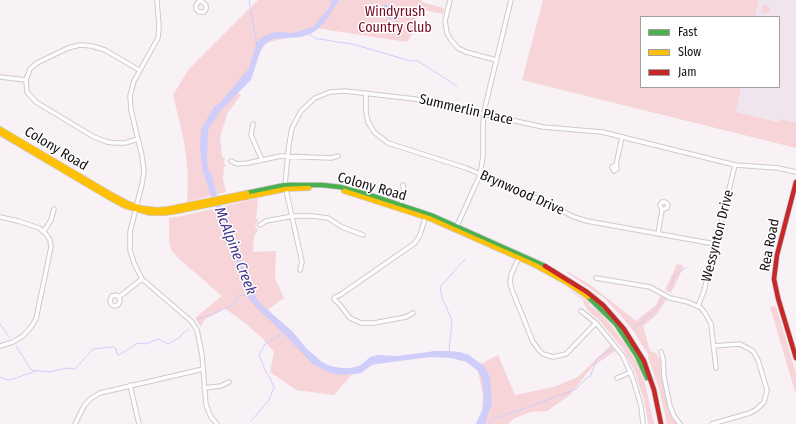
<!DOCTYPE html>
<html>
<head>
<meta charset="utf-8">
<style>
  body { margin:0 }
  #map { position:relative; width:796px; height:424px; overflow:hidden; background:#f8f2f7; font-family:"Fira Sans Condensed",sans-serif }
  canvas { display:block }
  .legend { position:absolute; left:640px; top:16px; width:140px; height:72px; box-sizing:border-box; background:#fff; border:1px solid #a19fa1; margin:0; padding:5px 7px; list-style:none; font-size:12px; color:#141013 }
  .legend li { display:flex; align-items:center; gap:8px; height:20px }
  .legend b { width:20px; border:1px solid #a19fa1 }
</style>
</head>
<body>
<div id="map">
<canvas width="796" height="424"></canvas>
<ul class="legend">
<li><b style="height:5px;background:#4caf50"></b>Fast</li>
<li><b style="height:5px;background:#ffc107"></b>Slow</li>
<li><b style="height:5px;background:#c62828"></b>Jam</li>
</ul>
</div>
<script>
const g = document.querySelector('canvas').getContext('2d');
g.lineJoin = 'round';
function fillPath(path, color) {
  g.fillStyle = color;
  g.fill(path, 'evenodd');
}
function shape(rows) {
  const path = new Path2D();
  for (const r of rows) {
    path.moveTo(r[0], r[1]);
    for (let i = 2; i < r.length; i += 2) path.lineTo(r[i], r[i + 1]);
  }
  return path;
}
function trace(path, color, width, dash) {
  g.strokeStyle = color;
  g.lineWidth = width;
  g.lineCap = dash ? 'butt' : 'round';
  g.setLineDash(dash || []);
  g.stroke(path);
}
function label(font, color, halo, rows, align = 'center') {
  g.font = font + ' "Fira Sans Condensed",sans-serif';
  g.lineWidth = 3;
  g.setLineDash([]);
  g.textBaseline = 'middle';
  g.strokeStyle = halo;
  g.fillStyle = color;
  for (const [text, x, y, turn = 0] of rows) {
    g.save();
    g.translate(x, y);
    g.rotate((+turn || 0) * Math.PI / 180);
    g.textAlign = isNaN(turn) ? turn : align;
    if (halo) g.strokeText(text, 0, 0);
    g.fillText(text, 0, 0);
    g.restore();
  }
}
fillPath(shape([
  [759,0,796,0,796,125,736,112,741,87,779,87,779,17,754,17]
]), '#f0e5ef');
fillPath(shape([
  [258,0,422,0,421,2,444,8,443,14,419,9,413,33,407,42,315,28,307,32,266,43,234,90,241,95,226,115,227,115,220,137,222,157,225,158,224,163,226,166,224,167,223,179,226,192,187,202,188,173,184,141,173,95,188,70],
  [543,0,759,0,755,17,641,17,641,87,741,87,736,112,779,122,780,119,796,123,796,148,522,80],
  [765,5,770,8,770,13,762,13,761,11,762,6],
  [258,198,256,218,258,220,255,226,258,230,254,236,253,252,276,251,275,278,284,298,266,311,321,367,349,371,362,363,334,395,296,390,270,372,274,352,262,338,244,322,224,308,204,320,201,327,195,318,222,296,178,258,171,250,169,240,169,218,182,216],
  [677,264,684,266,671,293,665,290],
  [567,271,592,286,636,321,656,305,661,294,668,298,656,315,643,326,650,351,656,353,660,360,661,372,670,409,677,424,667,424,659,389,648,357,649,356,632,329,621,316,604,298,566,272],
  [561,284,584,299,589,303,589,305,599,312,612,326,625,344,637,363,645,383,654,424,648,424,645,404,635,372,623,349,598,319,589,312,584,304,583,300],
  [776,306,796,373,796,395,770,307],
  [611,345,615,351,592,367,570,395,547,411,531,412,515,418,508,424,481,424,483,395,477,366,498,355,515,395,554,387,578,377]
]), '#f7d4d7');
fillPath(shape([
  [332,0,339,0,325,22,314,32,301,37,273,39,265,44,261,49,251,80,222,109,210,126,208,131,207,159,208,169,212,176,218,200,225,213,235,242,250,288,260,303,293,332,307,349,322,362,330,366,341,368,350,368,360,366,370,357,378,355,397,356,435,351,449,351,460,352,469,355,484,366,488,373,490,378,492,403,485,424,476,424,483,408,484,399,482,378,477,370,466,362,451,358,430,357,377,364,372,365,361,373,355,374,341,375,330,373,313,364,283,333,256,307,246,295,234,252,226,227,213,202,202,169,200,145,201,130,204,124,214,107,221,102,249,68,256,44,259,40,264,36,275,32,293,33,313,27,329,8],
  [384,4,395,7,394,14,399,15,397,21,386,18,388,11,383,9]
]), '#cfcdf9');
trace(shape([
  [249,0,257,45],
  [308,34,311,35,316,39,321,39,331,41,352,44,411,61,418,61,457,86],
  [669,290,671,286,674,276,687,267],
  [198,320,205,316,211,315,231,306,236,302,235,299,237,296,246,295],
  [0,324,10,338],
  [633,330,638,324,643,322,646,317,659,307,662,300],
  [16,346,30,368,32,370,49,372,67,368,75,369,93,349,113,347,116,349,117,354,119,355,138,343,146,344,158,339,168,344,180,337,182,334,189,329],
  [449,352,452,320,442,298,440,287,465,259],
  [0,377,8,380,13,379,36,371],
  [251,421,269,400,274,387,269,376,265,370,259,355,265,344,283,333],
  [489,424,493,419,529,407,576,389,588,377,590,377,597,358,612,349]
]), '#cfcdf9', 1);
const street = shape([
  [157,0,159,27,158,38,134,81,130,96,131,110,142,156,144,171,142,184,130,232,130,250,134,263,142,279,191,321,197,330,202,355,206,405,211,417,217,424],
  [200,0,206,5,206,9,204,12,199,12,196,9,196,5,200,0],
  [450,0,445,21,447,33,451,40,458,48,466,52,496,60],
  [0,77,26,80],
  [366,93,366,112,368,122,374,132,388,143,466,168,539,199,574,217,587,221,715,244],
  [253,124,251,135,262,160],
  [138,139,125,143,115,143,107,142,94,137,36,102,27,92,26,80,30,69,37,63,68,48,80,45,92,46,105,50,139,70],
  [231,161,237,164,248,163,281,156,331,158,338,156],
  [616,165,617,169,614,171,612,167,616,165,622,137],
  [400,206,404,191,403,185],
  [0,217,18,221,39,228,46,234,50,240,51,247,36,319,31,327,23,336,13,342,0,346],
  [260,225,266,221,293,216,312,216,328,218,342,227,363,235],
  [456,228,480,175,483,156,483,123,485,107,511,0],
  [44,231,51,220,54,209],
  [658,234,662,210,667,208,668,204,665,202,662,202,660,205,662,210],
  [520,255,511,275,510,282,512,290,533,342,539,350,543,354,553,357,566,354,596,323],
  [300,270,302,262,285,185,289,144,292,128,301,111,315,98,330,92,345,91,415,99,543,127,602,132,735,165,778,168,796,172],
  [596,278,650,287,670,298,688,302,701,308,705,313,711,324,716,368],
  [119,297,120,301,118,305,114,306,111,304,110,300,112,296,116,295,119,297,142,279],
  [698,306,704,291,735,165],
  [581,311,596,323,623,356,633,379,641,406,643,424],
  [413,313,406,317,374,323,361,323,350,318,340,305,334,299,335,297,340,295,415,243,420,235,426,215],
  [661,352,663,358,664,377,670,406,674,416,680,424],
  [617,378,631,372],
  [130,385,139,424],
  [204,388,221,386,229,382],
  [75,424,84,406,90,399,100,393,203,369],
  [712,424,750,413,757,409,764,402,767,390,758,360,753,351,740,344,713,346]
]);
const fast = shape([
  [247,193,285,185,322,185,340,187,373,196,433,216,545,266],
  [588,297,616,324,637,356,647,378]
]);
const slow = shape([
  [0,129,112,195,127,203,141,208,157,210,168,209,247,193],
  [0,133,110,198,125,206,150,213,165,213,178,211,286,189,309,188],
  [344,191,431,219,535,265,566,282,588,297]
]);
const jam = shape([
  [796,182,777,255,774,279,778,298,796,358],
  [545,266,587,292,603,305,624,329,644,361,654,390,661,424]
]);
trace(street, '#cdc9cd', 5.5);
trace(fast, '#cdc9cd', 6);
trace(slow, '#cdc9cd', 6);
trace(jam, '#cdc9cd', 6);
trace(street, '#fefdfe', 3.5);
trace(fast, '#4caf50', 4.5);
trace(slow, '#ffc107', 4.5);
trace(jam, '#c62828', 4.5);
label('14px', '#740921', '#fff', [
  ["Windyrush",395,12],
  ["Country Club",395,28]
]);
label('14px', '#141013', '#fff', [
  ["Summerlin Place",466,110,13],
  ["Colony Road",56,149,31],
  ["Colony Road",372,187,16],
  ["Brynwood Drive",522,193,24],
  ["Wessynton Drive",718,236,-76],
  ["Rea Road",770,245,-79]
]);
label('italic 15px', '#41358b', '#fff', [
  ["McAlpine Creek",235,251,69]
]);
</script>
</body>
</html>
